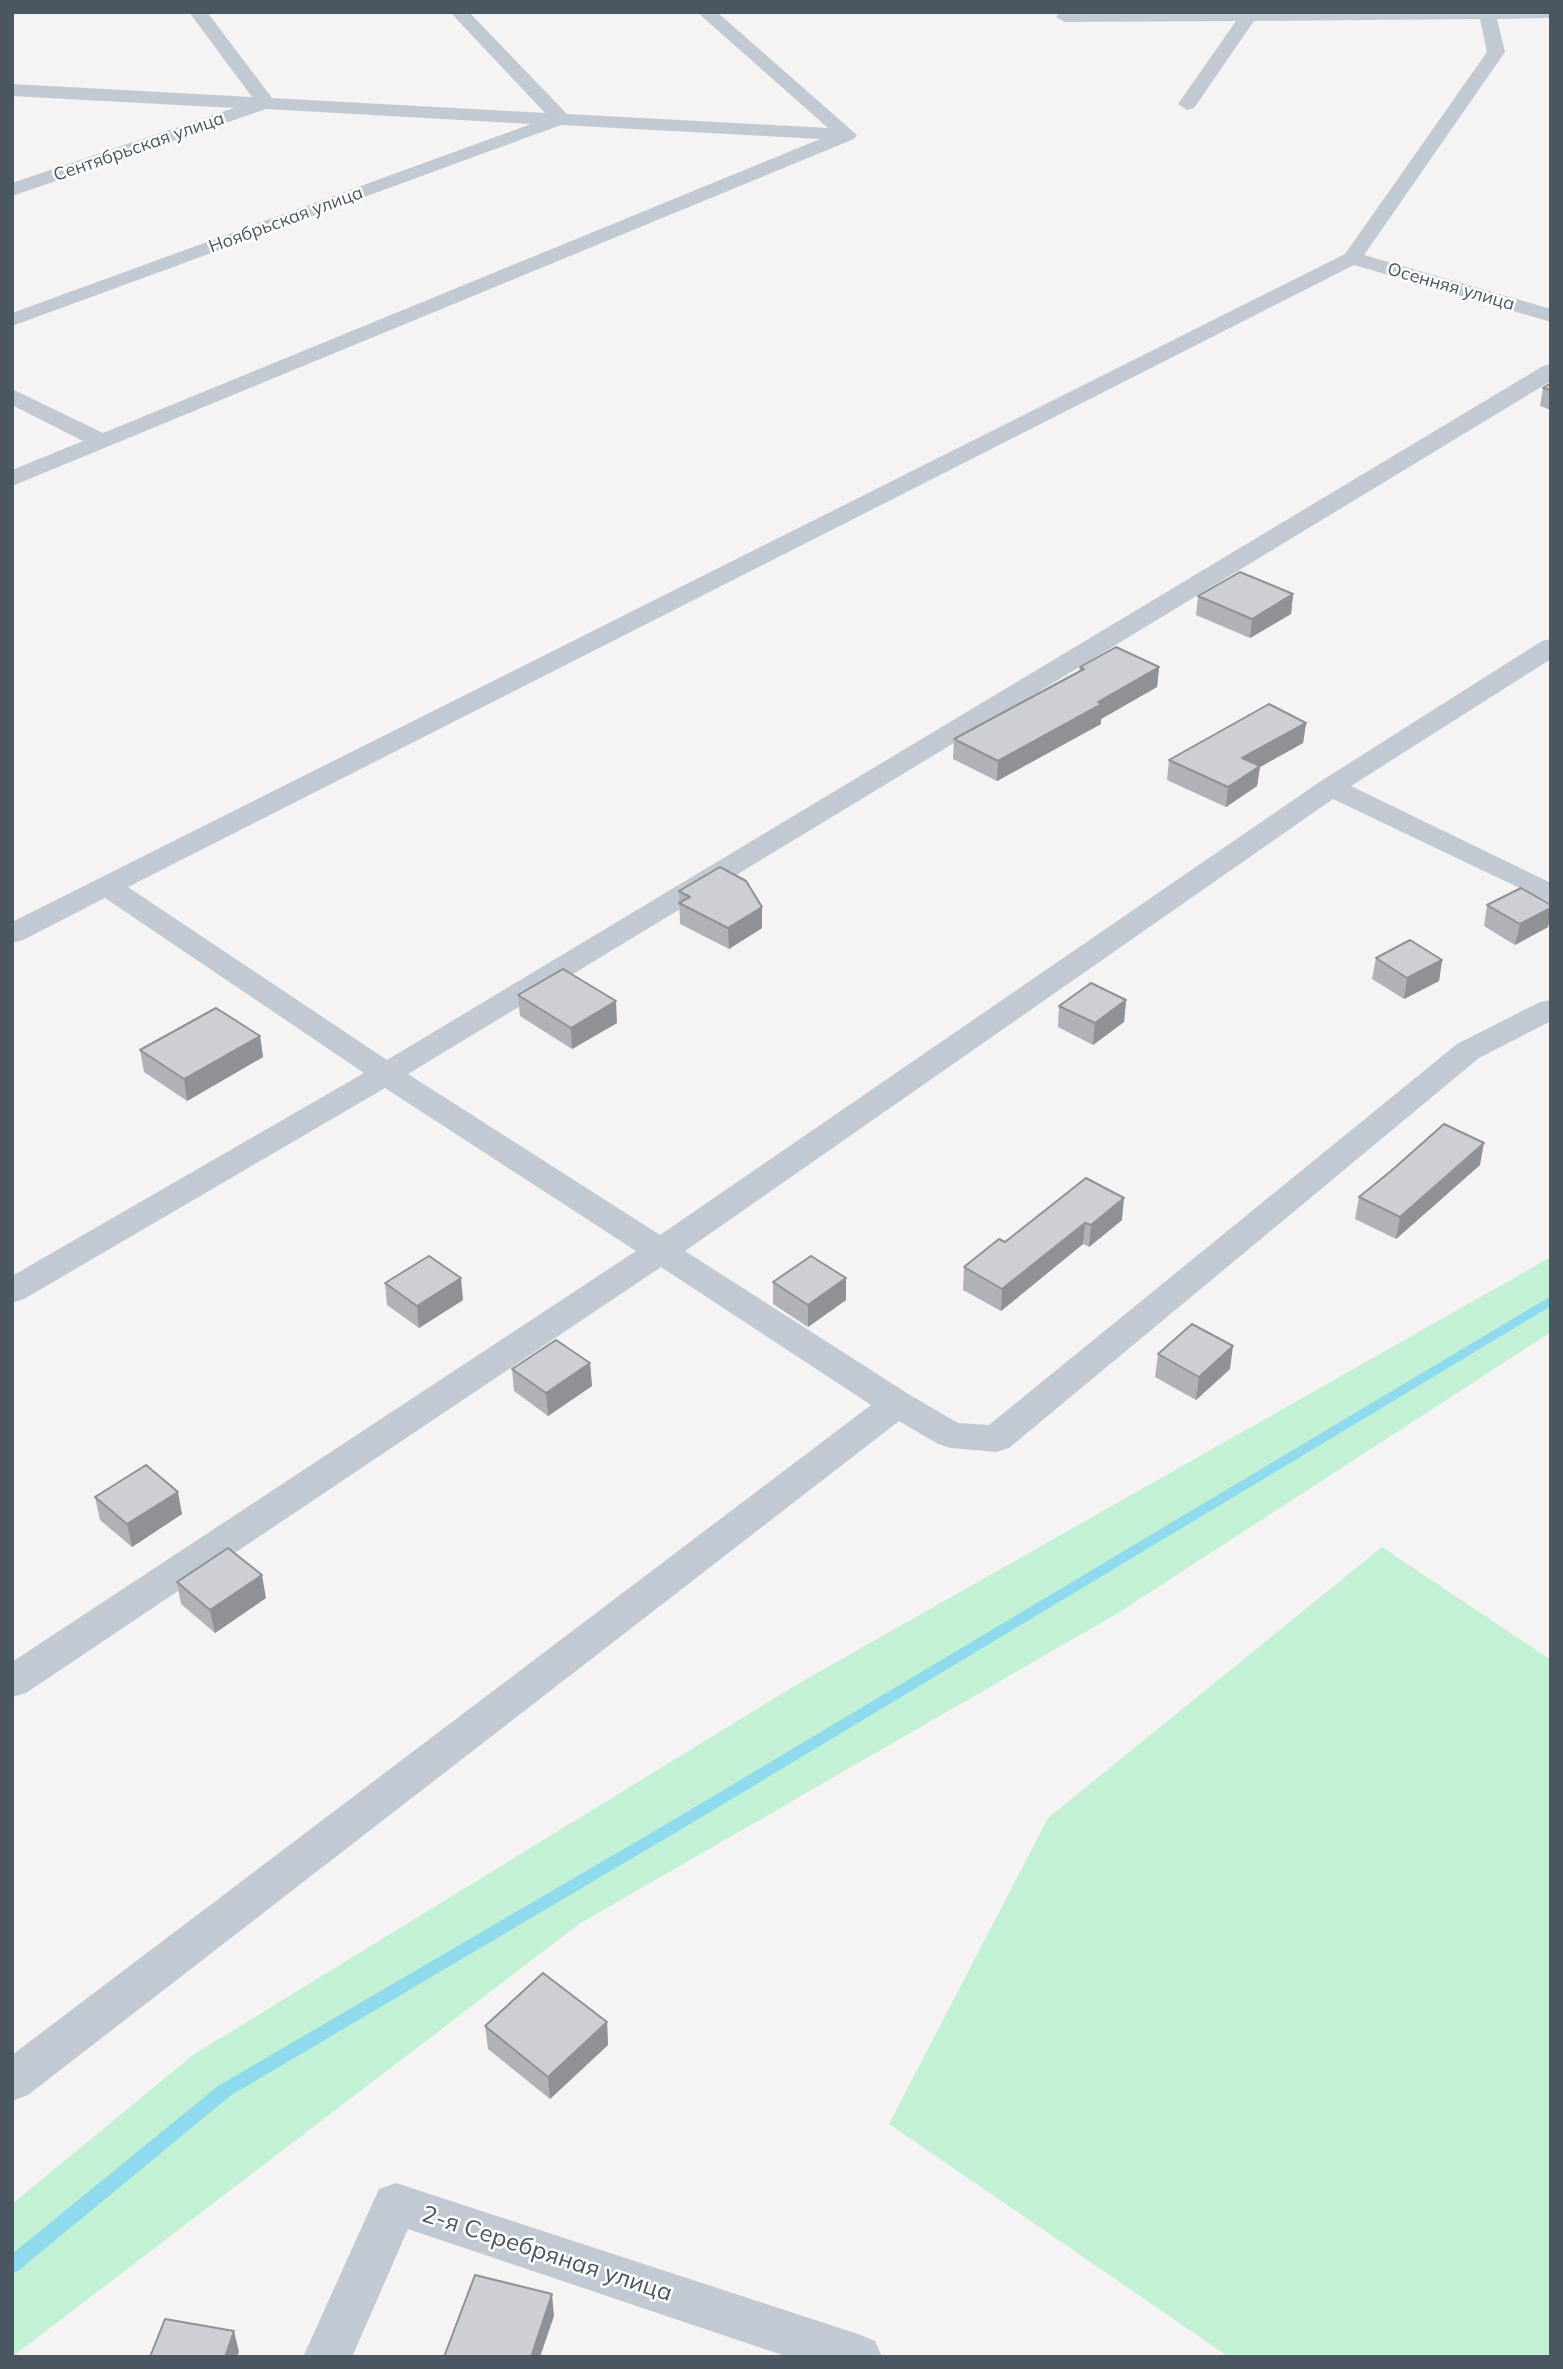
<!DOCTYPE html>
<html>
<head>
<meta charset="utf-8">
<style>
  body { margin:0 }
  #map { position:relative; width:1563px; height:2369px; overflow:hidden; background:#f5f3f3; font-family:Mulish,sans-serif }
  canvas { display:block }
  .frame { position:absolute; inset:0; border:14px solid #4a5661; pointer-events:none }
</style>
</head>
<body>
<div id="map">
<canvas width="1563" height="2369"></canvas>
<div class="frame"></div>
</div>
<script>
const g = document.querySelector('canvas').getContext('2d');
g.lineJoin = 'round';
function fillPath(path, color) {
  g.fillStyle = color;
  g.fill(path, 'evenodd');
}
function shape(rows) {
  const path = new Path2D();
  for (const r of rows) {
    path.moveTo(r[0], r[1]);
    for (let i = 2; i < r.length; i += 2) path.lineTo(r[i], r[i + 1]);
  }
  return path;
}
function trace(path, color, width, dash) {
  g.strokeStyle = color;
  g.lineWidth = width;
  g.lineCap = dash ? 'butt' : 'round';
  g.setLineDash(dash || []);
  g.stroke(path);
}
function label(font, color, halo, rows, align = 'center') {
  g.font = font + ' Mulish,sans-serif';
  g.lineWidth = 5;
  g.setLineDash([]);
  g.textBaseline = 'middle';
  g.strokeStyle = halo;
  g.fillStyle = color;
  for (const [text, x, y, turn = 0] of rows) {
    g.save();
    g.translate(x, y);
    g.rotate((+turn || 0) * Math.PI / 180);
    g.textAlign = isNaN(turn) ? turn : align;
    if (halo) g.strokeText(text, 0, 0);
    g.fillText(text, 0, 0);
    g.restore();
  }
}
fillPath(shape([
  [1551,1257,1551,1332,1118,1613,579,1924,12,2357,12,2204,193,2055,796,1685],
  [1382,1547,1551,1660,1551,2357,1229,2357,889,2124,1048,1818]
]), '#c3f1d5');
fillPath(shape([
  [1551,1296,1551,1306,685,1827,230,2096,18,2271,12,2273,12,2254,218,2086,675,1819,1551,1296]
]), '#90daee');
fillPath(shape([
  [189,12,207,12,272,98,545,113,450,12,469,12,567,114,828,128,697,12,717,12,857,135,854,139,12,486,12,470,83,441,12,405,12,389,103,433,820,139,561,125,12,326,12,313,531,124,266,109,12,196,12,183,234,108,12,96,12,84,252,97,189,12],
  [1551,12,1551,18,1497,19,1505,52,1364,255,1551,309,1551,322,1354,265,128,887,387,1060,1543,366,1551,364,1551,381,408,1074,660,1235,1321,781,1542,641,1551,639,1551,659,1351,786,1551,883,1551,903,1333,799,685,1251,910,1395,958,1423,989,1425,1457,1044,1540,1002,1551,1000,1551,1021,1479,1058,1009,1448,996,1452,951,1448,938,1444,899,1421,28,2095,12,2101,12,2055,871,1405,661,1267,26,1693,12,1697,12,1662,636,1251,385,1088,24,1299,12,1303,12,1276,364,1073,105,898,23,940,12,943,12,922,1345,254,1487,52,1480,19,1254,21,1194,108,1187,110,1178,104,1236,21,1065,22,1056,17,1059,13,1551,12],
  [396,2183,858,2334,875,2341,882,2357,788,2357,408,2229,352,2357,303,2357,379,2189,396,2183]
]), '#c1cad2');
fillPath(shape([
  [1551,383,1551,410,1540,406,1543,388],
  [1293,594,1291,614,1250,638,1196,615,1198,596],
  [1080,667,1159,667,1157,687,1101,719,1101,724,997,781,953,759,954,739,1079,672],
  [1306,723,1303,743,1260,767,1257,786,1226,807,1167,780,1169,760],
  [679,891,762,928,729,949,680,924],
  [1487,905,1548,927,1515,945,1484,926],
  [1376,958,1442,960,1439,981,1404,999,1372,979],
  [518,995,617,1023,572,1049,520,1016],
  [1126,1000,1124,1022,1093,1045,1058,1027,1059,1006],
  [260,1036,263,1057,187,1101,144,1072,140,1050],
  [1480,1165,1396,1239,1355,1219,1359,1197,1391,1171],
  [1086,1178,1122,1220,1089,1247,1083,1244,1001,1311,963,1290,964,1267,1005,1242],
  [773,1282,846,1300,808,1327,773,1304],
  [385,1283,463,1300,419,1328,387,1305],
  [1158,1354,1230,1369,1196,1400,1155,1377],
  [590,1363,592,1386,548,1416,514,1391,512,1369],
  [95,1497,182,1514,132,1547,100,1520],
  [177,1582,266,1598,215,1633,181,1604],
  [607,2022,608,2045,550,2099,488,2049,485,2026]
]), '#b0b2b7');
fillPath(shape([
  [1293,594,1291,614,1250,638,1252,619],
  [1159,667,1157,687,1101,719,1101,724,997,781,998,761,1098,702],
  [1306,723,1303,743,1260,767,1257,786,1226,807,1228,787,1242,758],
  [762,907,762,928,729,949,728,928],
  [1551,908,1551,916,1548,927,1515,945,1520,924],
  [1442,960,1439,981,1404,999,1407,978],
  [1126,1000,1124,1022,1093,1045,1095,1023],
  [616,1001,617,1023,572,1049,571,1028],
  [260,1036,263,1057,187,1101,184,1079],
  [1484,1143,1480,1165,1396,1239,1400,1217],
  [1124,1198,1122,1220,1089,1247,1091,1225],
  [1085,1223,1083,1244,1001,1311,1002,1289],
  [461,1278,463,1300,419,1328,417,1306],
  [846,1278,846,1300,808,1327,808,1305],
  [1233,1346,1230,1369,1196,1400,1199,1377],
  [590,1363,592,1386,548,1416,546,1393],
  [178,1492,182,1514,132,1547,127,1524],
  [262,1575,266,1598,215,1633,210,1610],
  [607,2022,608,2045,550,2099,548,2077],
  [552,2294,554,2316,540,2357,531,2357],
  [234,2331,239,2352,237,2357,225,2357]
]), '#909195');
const building = shape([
  [1551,383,1551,390,1543,388,1551,383],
  [1240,572,1293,594,1252,619,1198,596,1240,572],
  [1116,647,1159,667,1098,702,1102,704,998,761,954,739,1084,669,1080,667,1116,647],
  [1269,704,1306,723,1242,758,1260,766,1228,787,1169,760,1269,704],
  [720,867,746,881,762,907,728,928,679,903,690,897,679,891,720,867],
  [1521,888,1551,905,1551,908,1520,924,1487,905,1521,888],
  [1410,940,1442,960,1407,978,1376,958,1410,940],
  [563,969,616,1001,571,1028,518,995,563,969],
  [1091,983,1126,1000,1095,1023,1059,1006,1091,983],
  [216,1008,260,1036,184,1079,140,1050,216,1008],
  [1444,1124,1484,1143,1400,1217,1359,1197,1391,1171,1444,1124],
  [1086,1178,1124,1198,1091,1225,1085,1223,1002,1289,964,1267,999,1239,1005,1242,1086,1178],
  [429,1256,461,1278,417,1306,385,1283,429,1256],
  [811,1256,846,1278,808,1305,773,1282,811,1256],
  [1192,1324,1233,1346,1199,1377,1158,1354,1192,1324],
  [556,1340,590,1363,546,1393,512,1369,556,1340],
  [146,1465,178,1492,127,1524,95,1497,146,1465],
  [228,1548,262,1575,210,1610,177,1582,228,1548],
  [543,1973,607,2022,548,2077,485,2026,543,1973],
  [475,2275,552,2294,531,2357,444,2357,475,2275],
  [165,2319,234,2331,225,2357,150,2357,165,2319]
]);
fillPath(building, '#cdcfd5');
trace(building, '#909195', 2);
label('18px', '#4a5661', '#fff', [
  ["Сентябрьская улица",139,147,-19],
  ["Ноябрьская улица",286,220,-20],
  ["Осенняя улица",1451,287,16]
]);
label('24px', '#4a5661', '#fff', [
  ["2-я Серебряная улица",547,2254,18]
]);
</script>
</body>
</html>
